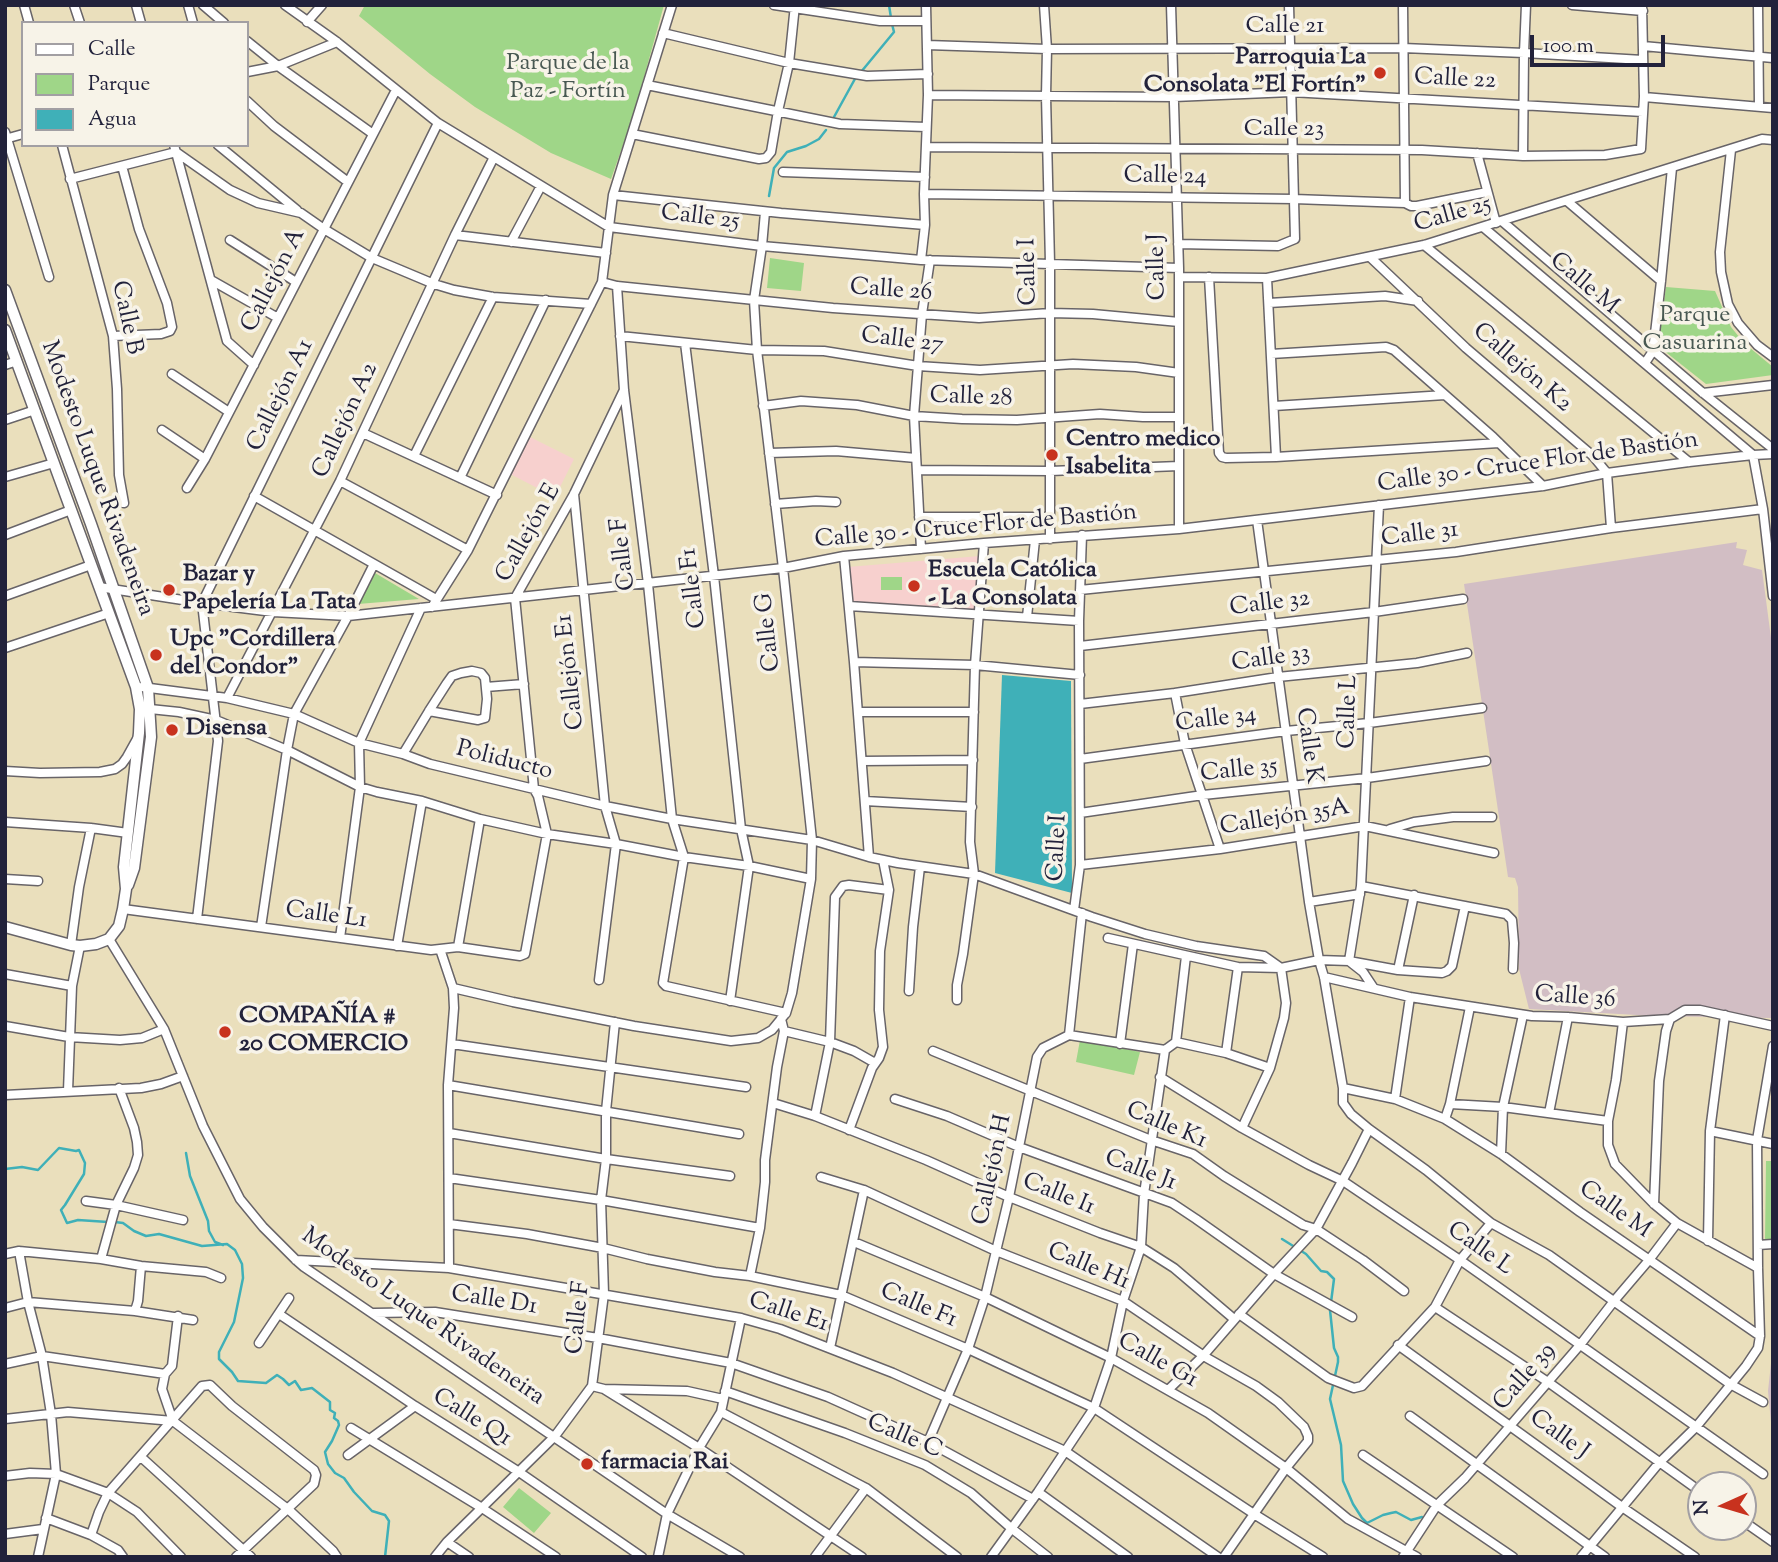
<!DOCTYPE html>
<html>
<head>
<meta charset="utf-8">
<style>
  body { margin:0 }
  #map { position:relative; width:1778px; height:1562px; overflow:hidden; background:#eadfbc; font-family:"Sorts Mill Goudy",serif }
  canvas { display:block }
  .frame { position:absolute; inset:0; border:7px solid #22223b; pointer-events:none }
  .legend { position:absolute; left:21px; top:21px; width:228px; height:126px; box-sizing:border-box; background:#f7f3e8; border:2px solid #a29fa3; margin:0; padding:9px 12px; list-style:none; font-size:21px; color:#22223b }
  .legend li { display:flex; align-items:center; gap:14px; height:35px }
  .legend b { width:35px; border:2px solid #a29fa3 }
  .north { position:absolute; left:1687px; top:1471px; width:70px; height:70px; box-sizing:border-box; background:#f7f3e8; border:2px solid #a29fa3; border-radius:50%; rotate:266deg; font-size:19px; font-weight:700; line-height:28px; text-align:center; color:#22223b }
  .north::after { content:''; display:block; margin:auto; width:24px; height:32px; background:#c8321e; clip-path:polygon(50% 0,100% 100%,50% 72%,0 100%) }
  .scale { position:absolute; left:1530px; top:35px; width:135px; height:32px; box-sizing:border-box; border:4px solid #22223b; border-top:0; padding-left:9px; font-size:21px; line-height:24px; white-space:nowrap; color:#22223b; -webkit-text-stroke:5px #f7f3e8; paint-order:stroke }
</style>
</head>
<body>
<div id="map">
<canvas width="1778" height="1562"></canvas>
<div class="frame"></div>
<ul class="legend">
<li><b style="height:9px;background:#fff"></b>Calle</li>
<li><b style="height:19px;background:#9fd688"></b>Parque</li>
<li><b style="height:19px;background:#3fb0b8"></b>Agua</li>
</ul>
<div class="north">N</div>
<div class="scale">100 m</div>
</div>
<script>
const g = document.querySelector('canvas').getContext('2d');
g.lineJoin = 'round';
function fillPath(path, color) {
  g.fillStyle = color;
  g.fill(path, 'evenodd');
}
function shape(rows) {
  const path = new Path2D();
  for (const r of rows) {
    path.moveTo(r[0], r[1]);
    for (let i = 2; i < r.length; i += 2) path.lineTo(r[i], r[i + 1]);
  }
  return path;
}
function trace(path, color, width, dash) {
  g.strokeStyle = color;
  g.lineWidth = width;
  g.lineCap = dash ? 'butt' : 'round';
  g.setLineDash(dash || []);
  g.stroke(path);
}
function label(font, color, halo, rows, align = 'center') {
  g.font = font + ' "Sorts Mill Goudy",serif';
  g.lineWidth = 7;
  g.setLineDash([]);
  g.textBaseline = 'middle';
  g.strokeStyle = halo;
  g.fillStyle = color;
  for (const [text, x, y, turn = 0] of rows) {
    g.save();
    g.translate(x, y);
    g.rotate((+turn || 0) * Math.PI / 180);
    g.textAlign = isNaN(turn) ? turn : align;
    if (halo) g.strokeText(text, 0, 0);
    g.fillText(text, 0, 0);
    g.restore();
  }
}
fillPath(shape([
  [528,436,574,459,555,497,510,474],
  [980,556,977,613,850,605,848,567]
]), '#f7d0ce');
fillPath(shape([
  [1737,542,1736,548,1747,550,1743,565,1762,570,1773,653,1773,1018,1655,1016,1529,1009,1519,969,1518,887,1515,878,1508,877,1464,584],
  [1773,1345,1773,1443,1768,1391]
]), '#d2bec4');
fillPath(shape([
  [365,5,664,5,633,117,611,179,551,153,475,107,430,74,359,16],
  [770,258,804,263,801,291,767,288],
  [1666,287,1715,291,1731,327,1744,343,1773,367,1773,375,1706,384,1658,346],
  [375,573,419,599,358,604],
  [881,577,902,577,902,590,881,590],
  [1080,1040,1140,1052,1134,1075,1076,1062],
  [1766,1161,1773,1161,1773,1240,1765,1241],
  [519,1488,551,1513,534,1533,503,1507]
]), '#9fd688');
fillPath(shape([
  [1002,675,1071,681,1072,893,995,873]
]), '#3fb0b8');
trace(shape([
  [889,5,891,18],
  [861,72,894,32,892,24],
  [834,117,856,77],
  [769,196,774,168,787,152,806,146,819,139,826,130],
  [186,1153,190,1176,208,1221,209,1231,215,1242,223,1245],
  [5,1169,22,1167,38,1170,59,1148,76,1151,79,1150,85,1163,84,1174,65,1205,61,1210,67,1223,78,1220,108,1222],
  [115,1222,123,1223,134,1231,146,1236,159,1234,202,1246,227,1244,235,1250,242,1264,243,1278,234,1322,219,1352,219,1359,232,1372,238,1381,266,1383,277,1375,283,1379,289,1385,295,1381,301,1390,312,1388,330,1402,330,1410,335,1413,334,1418,338,1421,339,1425,332,1441,325,1452,328,1464,335,1473,344,1478,354,1492,372,1511,385,1515,389,1521,385,1557],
  [1282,1239,1306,1254,1321,1271,1327,1272,1334,1279,1330,1310,1334,1348,1338,1357,1338,1362,1330,1399,1341,1445,1343,1481,1353,1504,1362,1518,1367,1523,1383,1515,1391,1513,1396,1512,1411,1520,1422,1517]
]), '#3fb0b8', 2.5);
const minor = shape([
  [24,5,29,23],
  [74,5,80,23],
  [136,5,141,23],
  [188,5,193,23],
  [203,5,224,23],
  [285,5,337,42,438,123,609,227,762,246,921,260,1179,268],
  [774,5,880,21,926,21],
  [1044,5,1047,49,1046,96,1050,263,1050,539],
  [1171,5,1179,268,1179,529],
  [1403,5,1405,203],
  [1572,5,1643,11],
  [1758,5,1759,106],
  [307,22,322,5],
  [663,33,789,63,867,76,928,74],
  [247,41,278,66,373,134],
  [927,45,1047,49,1403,48,1524,53,1643,60],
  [1643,46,1773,58],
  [247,72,278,66,337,42],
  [647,85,840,124,926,127],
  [928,95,1174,97,1291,92,1643,112],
  [1644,97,1773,108],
  [247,101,274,126,348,182],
  [5,132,49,277],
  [632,134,759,159,766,158,771,152,778,111,789,63,795,5],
  [5,139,23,134],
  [62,145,113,336,117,389,119,475,124,503],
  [174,145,227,341,254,365],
  [218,145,297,210],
  [927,147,1422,150,1523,156,1605,155,1641,149,1644,97,1642,5],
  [1731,150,1720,252,1721,272,1728,304,1738,323,1757,345,1773,357],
  [1477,153,1496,223],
  [1523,156,1524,53,1526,5],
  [783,172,925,177],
  [70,179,176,152,230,190,258,203,301,213,324,229,372,258,434,284,454,290,493,297,591,304],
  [924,194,1294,199,1405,203,1411,206,1417,206,1487,192],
  [613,195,781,213,925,225],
  [1567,201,1661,281],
  [1503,222,1703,393,1773,449],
  [1483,227,1753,455,1763,509,1773,596],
  [455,235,606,253],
  [230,240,296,282],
  [511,242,541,186],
  [1178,244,1278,246,1295,239,1289,5],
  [1424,245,1689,462],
  [1370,257,1466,348,1593,456,1607,473,1611,528],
  [921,260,925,225,924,194,928,95,926,5],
  [1179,277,1267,278,1424,245,1762,139,1773,140],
  [1209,277,1219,453,1222,457,1226,458,1276,457,1499,443],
  [1267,278,1276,457],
  [211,280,278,318],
  [602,282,617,286,833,308,979,318,1050,313,1093,314,1179,322],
  [617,286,624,390,648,584,672,819,684,857,663,983,666,986,786,1013],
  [1269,303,1385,296,1418,301],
  [113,336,161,334,170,331,172,327,167,303,139,229,122,166],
  [620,336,757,350,824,351,918,366,980,370,1073,364,1136,367,1179,373],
  [685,343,714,576,741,829,749,866,730,1001],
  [1271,354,1386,347,1394,350,1493,437,1543,486],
  [1645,363,1653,351,1661,281,1672,168],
  [5,365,17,361],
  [172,374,229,412],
  [1703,393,1773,385],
  [763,406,801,401,857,405,914,416,962,419,1017,420,1100,414,1143,417,1179,417],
  [1274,406,1445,395],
  [5,420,35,410],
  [162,430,205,459],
  [363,433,497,495],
  [769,453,836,451,916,458],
  [414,456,493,297],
  [917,470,1050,471,1179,466],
  [5,477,54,463],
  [460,478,546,300],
  [340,481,468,550],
  [187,488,205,459,396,90],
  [574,494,605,806,616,844,599,980],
  [254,496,436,599],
  [775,504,816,501,836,502],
  [1379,505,1361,886,1349,961,1398,970,1442,973,1447,971,1452,966,1465,906],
  [919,517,1050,517],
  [5,535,71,510],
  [921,549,914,416,922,314,930,260],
  [844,556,854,662,869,857],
  [99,587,202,603,273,612,348,616,783,568,844,556,984,543,1179,529,1543,486,1607,473,1689,462,1753,455,1773,454],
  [1080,590,1456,552,1611,528,1763,509],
  [5,596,91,565],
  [849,606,1079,621],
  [432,607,468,550,602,282,613,195,672,5],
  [1027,617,1035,540],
  [1080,646,1374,612,1463,599],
  [5,648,109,613],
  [854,662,975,665,1080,675],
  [142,687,227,698,294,714,359,743,403,754,430,764,605,806,672,819,812,840,869,857,898,863,974,874,1092,917,1145,934,1196,946,1264,956,1281,968,1286,1003,1284,1018,1270,1068,1242,1128],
  [486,687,524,684],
  [1175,693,1185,744,1220,849],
  [227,698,340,481,455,235,494,157],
  [1080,704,1175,693,1278,677,1417,663,1467,653],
  [150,709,179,712,216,720,287,750,360,787,377,792,422,801,480,819,547,834,616,844,684,857,749,866,811,879],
  [858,712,974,712],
  [403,754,429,711,447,683,452,676,461,673,472,671,481,673,485,678,487,699,485,718,478,720,429,711],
  [1080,759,1286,731,1369,723,1482,708],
  [862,761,973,760],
  [5,771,40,773,100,772,115,769,122,764,127,757,137,739],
  [865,801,972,807],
  [1080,813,1203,795,1367,778,1486,761],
  [5,822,91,828,128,833],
  [1390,829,1414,822,1453,817,1492,817],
  [1080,865,1220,849,1365,826,1494,853],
  [5,879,38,881],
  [1361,886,1506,914,1512,920,1514,943,1513,969],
  [1309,902,1360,894],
  [123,909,431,950,458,947,520,956,525,954,547,834,538,796,534,789,515,598,574,494,624,390],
  [1074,910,1080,865,1079,621,1082,535],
  [197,919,218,741,202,603,438,123],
  [261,927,287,750,294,714,348,616,374,564],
  [340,938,360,787,359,743,421,608],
  [1108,938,1238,967,1281,968,1319,960,1349,961,1363,972,1373,987],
  [109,939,164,1029,203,1126,240,1199,263,1227,296,1260,304,1267,667,1514,740,1557],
  [71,945,79,887,91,828],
  [397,946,422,801],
  [458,947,480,819],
  [440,949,453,988,454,1008,448,1085,449,1268],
  [1398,970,1414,895],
  [5,974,72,986],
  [1324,977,1410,997,1532,1016,1568,1017,1623,1022,1670,1019,1685,1010,1700,1010,1773,1026],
  [453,988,513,1002,634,1026,731,1041,758,1038,772,1030,786,1013,792,993,811,879,812,840,783,568,757,350,754,300,762,246,765,212],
  [909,991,913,927,920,867],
  [957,1000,957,985,963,954,974,874,970,842,975,665,984,543],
  [1623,1022,1616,1080,1608,1121,1608,1145,1615,1164,1654,1204,1677,1223,1758,1268],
  [5,1026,69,1037,120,1040,142,1038,164,1029],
  [784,1031,830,1042,854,1051,875,1063],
  [1069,1035,1165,1050],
  [1176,1042,1226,1053,1270,1068],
  [452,1044,746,1087],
  [1120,1044,1133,944],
  [1165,1050,1176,1042,1186,956],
  [933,1051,1151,1140,1193,1154,1224,1176,1303,1225,1316,1229,1363,1260,1404,1291],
  [1226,1053,1238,967],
  [1160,1077,1242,1128,1309,1165,1343,1181,1460,1260,1763,1474],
  [448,1085,739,1134],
  [1343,1088,1395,1099,1445,1119,1450,1104,1503,1107,1608,1121],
  [68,1091,72,986,80,946],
  [5,1095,141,1088,161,1084,183,1076],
  [895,1099,947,1116,1019,1147,1172,1203,1196,1219,1274,1274,1352,1317],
  [1395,1099,1410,997],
  [773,1103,815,1116,926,1160,1009,1197,1100,1233,1141,1247,1174,1268,1234,1319],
  [1450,1104,1470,1007],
  [1549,1113,1568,1017],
  [815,1116,830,1042,835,897,843,886,849,885,889,890],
  [1445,1119,1501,1154,1580,1212,1760,1336],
  [1369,1129,1426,1170,1491,1223,1549,1255,1730,1384,1763,1402],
  [849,1130,872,1068,879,1058,883,1047,879,1010,880,951,889,890,883,860],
  [1710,1131,1773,1144],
  [449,1133,606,1159,730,1176],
  [1501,1154,1503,1107,1523,1015],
  [821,1177,864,1190,996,1251,1123,1301,1207,1358,1256,1386,1278,1402,1304,1427,1308,1436,1308,1441,1286,1468,1224,1557],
  [449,1178,601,1200,760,1228],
  [86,1201,116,1205,183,1220],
  [1654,1204,1659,1081,1666,1031,1670,1019],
  [449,1224,527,1234,603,1248,647,1259,715,1272,750,1276,841,1295,968,1349,1094,1408,1254,1514,1323,1557],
  [1708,1241,1710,1131,1725,1015],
  [854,1242,985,1297,1111,1358,1208,1413,1286,1468,1348,1519,1417,1557],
  [1758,1245,1773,1244],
  [19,1251,28,1302,42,1356,51,1414,56,1474,38,1557],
  [5,1254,19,1251,101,1259,141,1266,206,1272,221,1278],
  [101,1259,116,1205,134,1168,138,1155,137,1142,134,1128,119,1088],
  [296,1260,449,1268,741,1318,780,1329,893,1373,1065,1451,1218,1557],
  [750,1276,760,1228,765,1182,765,1160,777,1067,784,1031,781,1019],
  [1435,1307,1548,1382,1701,1492],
  [5,1308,28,1302,135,1311,193,1320],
  [135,1311,138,1301,141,1266],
  [374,1313,435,1312,598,1338,731,1363,828,1397,928,1442,1033,1499],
  [279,1314,415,1406,519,1472,642,1557],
  [1239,1314,1328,1378,1354,1388,1362,1386,1435,1307,1460,1260,1491,1223],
  [178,1316,172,1366,165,1374,162,1389,173,1421,289,1510,333,1551,337,1557],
  [259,1343,289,1298],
  [1398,1345,1622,1507,1695,1557],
  [830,1348,864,1190],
  [5,1364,42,1356,165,1374],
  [592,1386,604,1389,699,1448,862,1557],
  [604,1389,687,1391,723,1399],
  [1168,1390,1203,1356,1274,1274,1316,1229,1352,1163,1369,1129,1351,1114,1343,1103,1343,1088,1324,977,1319,960,1309,902,1257,520],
  [725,1391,845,1433,925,1465,971,1493,1011,1528,1048,1557],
  [721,1412,866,1488,957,1557],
  [1410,1416,1605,1557],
  [5,1419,68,1412,173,1421],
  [351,1428,482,1508,556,1557],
  [928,1442,968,1349,985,1297,1009,1197,1037,1057,1043,1048,1069,1035,1082,913],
  [348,1455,415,1406],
  [1363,1455,1513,1557],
  [141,1457,251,1557],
  [5,1476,30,1473,56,1474,108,1493,137,1512,181,1557],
  [1038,1492,1128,1557],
  [46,1518,91,1535,118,1550,123,1557],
  [1743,1521,1773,1542],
  [5,1534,43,1529],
  [91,1535,99,1512,108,1493,202,1386,210,1385,232,1406,314,1470,316,1475,314,1484,236,1557],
  [447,1542,469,1557],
  [435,1557,447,1542,555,1436,592,1386,604,1294,601,1200,606,1159,606,1111,615,1022],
  [658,1557,667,1514,699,1448,721,1412,741,1318],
  [815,1557,866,1488],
  [991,1557,1038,1492,1094,1408,1111,1358,1123,1301,1141,1247,1144,1194,1165,1050],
  [1403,1557,1437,1505,1465,1478,1580,1345,1614,1301,1649,1260,1677,1223],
  [1581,1557,1659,1463,1696,1427,1746,1366,1758,1348,1760,1336,1758,1268,1757,1140,1773,1046]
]);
const tertiary = shape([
  [5,290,91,524,148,688,151,737,134,868,128,885],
  [5,330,136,687,140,709,139,733,124,867,126,889,123,909,119,926,109,939,96,944,80,946,71,945,5,927]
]);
trace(minor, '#686468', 11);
trace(tertiary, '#686468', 13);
trace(minor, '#fff', 8);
trace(tertiary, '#fff', 10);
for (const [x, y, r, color] of [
  [1380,73,7,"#c8321e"],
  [1052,455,7,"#c8321e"],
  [914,586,7,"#c8321e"],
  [169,590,7,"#c8321e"],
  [156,655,7,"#c8321e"],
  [172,730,7,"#c8321e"],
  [225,1032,7,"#c8321e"],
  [587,1464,7,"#c8321e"]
]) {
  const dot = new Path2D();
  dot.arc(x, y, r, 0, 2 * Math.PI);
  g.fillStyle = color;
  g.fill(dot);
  trace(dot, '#f7f3e8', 2.5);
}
label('24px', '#22223b', '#f7f3e8', [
  ["Calle 21",1285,28],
  ["Calle 22",1455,81,3],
  ["Calle 23",1284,131],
  ["Calle 24",1165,178,1],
  ["Calle 25",1453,216,-16],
  ["Calle 25",700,219,7],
  ["Calle J",1159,267,-91],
  ["Calle I",1030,272,-91],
  ["Callejón A",275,281,-63],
  ["Calle M",1583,285,40],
  ["Calle 26",891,292,4],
  ["Calle B",125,318,78],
  ["Calle 27",902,342,7],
  ["Callejón K2",1521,369,41],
  ["Callejón A1",282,396,-64],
  ["Calle 28",971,399,2],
  ["Callejón A2",347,421,-65],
  ["Calle 30 - Cruce Flor de Bastión",1538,464,-8],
  ["Modesto Luque Rivadeneira",96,479,70],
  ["Calle 30 - Cruce Flor de Bastión",976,528,-5],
  ["Callejón E",530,534,-61],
  ["Calle 31",1420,536,-7],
  ["Calle F",625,554,-97],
  ["Calle F1",695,588,-97],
  ["Calle 32",1270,605,-7],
  ["Calle G",770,632,-96],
  ["Calle 33",1271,660,-8],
  ["Callejón E1",572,672,-96],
  ["Calle L",1350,712,-88],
  ["Calle 34",1216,721,-7],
  ["Calle K",1307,746,82],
  ["Poliducto",504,762,14],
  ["Calle 35",1239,772,-6],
  ["Callejón 35A",1285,819,-9],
  ["Calle I",1059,848,-87],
  ["Calle L1",326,917,8],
  ["Calle 36",1575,999,4],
  ["Calle K1",1166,1127,23],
  ["Callejón H",994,1170,-78],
  ["Calle J1",1140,1172,21],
  ["Calle I1",1058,1196,22],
  ["Calle M",1614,1211,35],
  ["Calle L",1479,1250,35],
  ["Calle H1",1088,1268,23],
  ["Calle D1",494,1302,9],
  ["Calle F1",918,1307,23],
  ["Calle E1",788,1314,18],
  ["Modesto Luque Rivadeneira",422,1318,35],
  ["Calle F",580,1318,-84],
  ["Calle G1",1157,1362,29],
  ["Calle 39",1526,1378,-49],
  ["Calle Q1",471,1419,32],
  ["Calle J",1558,1436,36],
  ["Calle C",904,1438,23]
]);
label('bold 24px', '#22223b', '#f7f3e8', [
  ["Parroquia La",1366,59,"right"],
  ["Consolata \"El Fortín\"",1366,87,"right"],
  ["Centro medico",1066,441],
  ["Isabelita",1066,469],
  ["Escuela Católica",928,572],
  ["- La Consolata",928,600],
  ["Bazar y",183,576],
  ["Papelería La Tata",183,604],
  ["Upc \"Cordillera",170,641],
  ["del Condor\"",170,669],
  ["Disensa",186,730],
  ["COMPAÑÍA #",239,1018],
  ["20 COMERCIO",239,1046],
  ["farmacia Rai",601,1464]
], 'left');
label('24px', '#485852', '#f7f3e8', [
  ["Parque de la",568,65],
  ["Paz - Fortín",568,93],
  ["Parque",1695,317],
  ["Casuarina",1695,345]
]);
</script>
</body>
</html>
